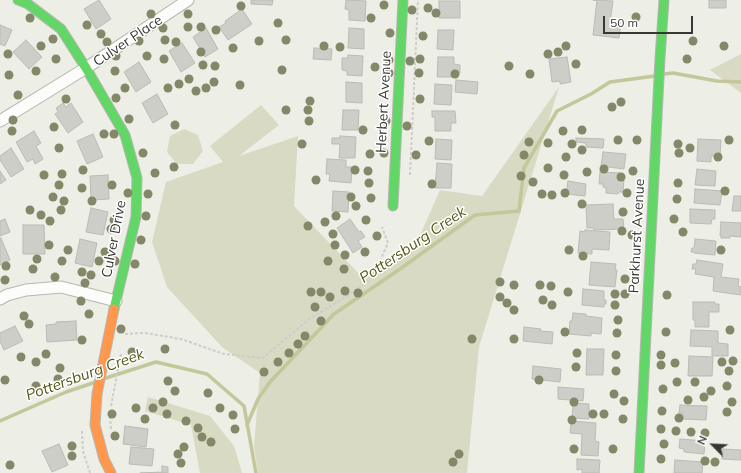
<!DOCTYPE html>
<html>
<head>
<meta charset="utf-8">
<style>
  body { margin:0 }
  #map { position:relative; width:741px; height:473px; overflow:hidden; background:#edeee6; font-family:Mulish,sans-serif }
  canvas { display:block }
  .north { position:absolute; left:693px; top:425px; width:40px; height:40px; -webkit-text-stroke:3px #fff; paint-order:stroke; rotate:294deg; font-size:11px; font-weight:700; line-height:16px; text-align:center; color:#383833 }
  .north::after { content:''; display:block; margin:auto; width:14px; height:18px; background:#383833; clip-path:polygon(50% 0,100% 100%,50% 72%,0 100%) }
  .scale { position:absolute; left:603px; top:16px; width:90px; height:18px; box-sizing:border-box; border:2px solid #383833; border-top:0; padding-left:5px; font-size:12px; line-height:14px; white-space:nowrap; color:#383833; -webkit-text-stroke:3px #fff; paint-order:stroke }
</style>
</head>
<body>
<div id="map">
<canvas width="741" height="473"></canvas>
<div class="north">N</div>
<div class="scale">50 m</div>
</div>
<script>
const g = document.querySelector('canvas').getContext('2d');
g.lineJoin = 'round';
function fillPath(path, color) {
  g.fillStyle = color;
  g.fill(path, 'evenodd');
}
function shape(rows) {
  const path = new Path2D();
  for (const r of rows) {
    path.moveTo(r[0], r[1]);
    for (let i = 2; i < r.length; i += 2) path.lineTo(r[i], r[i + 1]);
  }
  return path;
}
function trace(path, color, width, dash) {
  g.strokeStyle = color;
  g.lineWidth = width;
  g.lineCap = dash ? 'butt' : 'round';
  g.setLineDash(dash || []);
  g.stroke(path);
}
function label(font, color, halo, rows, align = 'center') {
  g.font = font + ' Mulish,sans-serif';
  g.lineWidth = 3;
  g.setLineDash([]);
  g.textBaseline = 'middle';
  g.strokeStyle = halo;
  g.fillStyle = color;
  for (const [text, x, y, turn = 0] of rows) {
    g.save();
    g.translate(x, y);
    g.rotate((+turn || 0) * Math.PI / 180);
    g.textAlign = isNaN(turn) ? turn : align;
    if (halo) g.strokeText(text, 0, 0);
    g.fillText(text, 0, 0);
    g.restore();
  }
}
fillPath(shape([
  [741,54,741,93,710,70],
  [559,87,479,347,467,473,258,473,254,446,260,373,222,347,167,287,152,242,166,182,223,162,210,146,261,105,279,125,239,156,298,136,294,206,365,280,375,269,414,249,440,190,482,196],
  [184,129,198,135,203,151,193,164,177,164,167,152,170,136],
  [148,397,210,416,234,446,242,473,200,473,191,425,145,411]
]), '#d8dac3');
trace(shape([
  [664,74,673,73,717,81,741,82],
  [103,379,156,362,207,374,244,406,256,473],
  [0,421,66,392,96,382],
  [247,425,258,399,270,382,334,314,400,269,475,215,519,211,524,168,557,111,591,94,610,82,655,76]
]), '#c3c79a', 3.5);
const building = shape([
  [99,0,111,19,96,29,84,9,99,0],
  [251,0,273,0,272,5,251,4,251,0],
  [346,0,366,1,365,21,349,20,349,10,345,9,346,0],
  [593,0,613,1,610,22,621,23,619,38,593,35,597,0,593,0],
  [709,0,726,0,726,8,709,8,709,0],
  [439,1,460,1,460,18,439,18,439,1],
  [242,9,252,24,228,40,219,27,226,23,225,21,242,9],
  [0,25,12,30,5,46,0,44,0,25],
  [206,28,218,49,205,57,193,37,206,28],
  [349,28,364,29,364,49,348,48,349,28],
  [438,30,454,30,453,50,437,49,438,30],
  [26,40,42,57,29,69,13,52,26,40],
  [182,43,195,63,181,72,169,51,182,43],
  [314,48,332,49,331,60,313,59,314,48],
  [348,55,363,56,362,76,347,75,347,71,342,70,342,58,348,58,348,55],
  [438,57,454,57,454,64,460,65,460,73,453,73,453,77,437,77,438,57],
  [567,57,571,82,560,84,560,81,552,82,549,59,567,57],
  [139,62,151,82,136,92,124,72,139,62],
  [456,80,478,82,477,94,455,92,456,80],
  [346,82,362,83,362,103,346,102,346,82],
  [435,84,452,85,451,105,434,104,435,84],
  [157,94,168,114,153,123,142,103,157,94],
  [63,103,66,107,71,103,83,122,68,133,55,114,58,112,56,108,63,103],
  [343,110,359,110,358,130,342,130,343,110],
  [432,111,455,111,456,123,451,123,451,131,435,131,435,117,432,117,432,111],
  [34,131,41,143,36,146,43,159,35,164,33,159,27,162,16,142,34,131],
  [93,134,103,157,87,164,77,141,93,134],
  [340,136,356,137,355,158,339,158,340,144,332,144,332,138,340,138,340,136],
  [576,138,604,139,603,148,586,147,586,143,576,142,576,138],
  [436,139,452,140,451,160,435,159,436,139],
  [698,139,721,140,720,156,711,156,711,162,697,161,698,139],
  [11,148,24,169,11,177,0,160,0,156,11,148],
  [603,152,626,154,624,169,601,166,603,152],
  [327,159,346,160,346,167,352,167,351,183,329,181,330,174,326,174,327,159],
  [437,163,452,164,451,188,435,188,437,163],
  [697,169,716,171,715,186,695,185,697,169],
  [0,171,6,180,0,184,0,171],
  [600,172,620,173,619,179,624,179,623,192,619,192,618,194,606,193,606,188,603,187,603,184,599,184,600,172],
  [108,175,109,199,91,200,90,176,108,175],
  [568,181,586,184,585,196,566,194,568,181],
  [695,189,722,191,720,205,694,203,695,189],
  [333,191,349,192,348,212,332,211,333,191],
  [734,196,741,196,741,211,732,211,734,196],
  [613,204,614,219,623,219,624,229,594,230,594,228,587,228,586,205,613,204],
  [91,208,108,212,103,235,86,232,91,208],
  [690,209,715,210,715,219,712,219,711,224,690,223,690,209],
  [5,219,10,232,0,236,0,221,5,219],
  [350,219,359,232,361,231,365,237,358,241,362,247,353,253,337,228,350,219],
  [721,222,741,223,741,237,730,236,730,238,721,238,721,236,720,236,721,222],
  [23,225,44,225,45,254,23,254,23,225],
  [585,230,610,232,609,250,592,249,592,254,578,253,580,231,585,232,585,230],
  [1,238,10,260,0,265,0,239,1,238],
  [80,239,97,243,92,267,75,263,80,239],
  [695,239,716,241,715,255,694,253,694,252,691,252,692,248,694,248,695,239],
  [697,260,723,264,721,277,739,279,738,286,741,287,741,295,713,291,714,277,695,274,696,269,692,269,693,264,696,264,697,260],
  [591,262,616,264,615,270,617,270,615,287,589,285,591,262],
  [583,289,604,291,604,300,606,300,606,304,604,304,604,307,582,305,583,289],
  [693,302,715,302,715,304,719,304,719,312,709,312,709,327,695,327,695,320,693,320,693,302],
  [573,313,586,314,586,316,602,318,601,334,591,333,591,336,569,334,570,321,572,321,573,313],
  [76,321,77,340,47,342,46,325,56,324,56,322,76,321],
  [15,326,23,341,4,350,0,341,0,333,15,326],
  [524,327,541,329,540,331,553,332,552,344,523,341,524,327],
  [691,330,718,331,718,343,728,344,728,356,712,356,712,347,690,346,691,330],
  [587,349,604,349,603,375,586,375,587,349],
  [689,356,713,357,712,376,688,376,689,356],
  [533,366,561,369,560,382,532,379,533,366],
  [558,387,584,389,583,401,558,399,558,387],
  [573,403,589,404,589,419,572,418,573,403],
  [680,405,707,406,706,420,682,419,683,413,679,413,680,405],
  [571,421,596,423,595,441,599,442,598,456,581,455,582,434,570,433,571,421],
  [125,426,148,429,146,447,123,444,125,426],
  [680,439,705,441,704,454,684,452,684,449,679,448,680,439],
  [59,444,68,465,52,472,42,451,59,444],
  [131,447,154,449,152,466,129,464,131,447],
  [723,449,741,450,741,460,722,459,723,449],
  [577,459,600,460,599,473,582,473,582,469,577,470,577,459],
  [675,460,703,462,702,473,674,473,675,460],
  [162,466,168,467,168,473,140,473,163,472,163,471,162,471,162,466]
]);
fillPath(building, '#cdcec7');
trace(building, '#bbbbb6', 1);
const street = shape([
  [0,121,86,68,188,0],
  [0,299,7,295,26,290,61,287,116,301]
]);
const fast = shape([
  [18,0,28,4,61,29,86,68,125,135,137,178,136,217,114,309],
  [393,206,403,0],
  [639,473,660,58,664,0]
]);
const slow = shape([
  [111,473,104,459,95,425,97,394,114,309]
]);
trace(street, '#b6b7b1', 13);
trace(fast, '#b6b7b1', 11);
trace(slow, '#b6b7b1', 11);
trace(shape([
  [410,175,418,0],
  [125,334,145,333,181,339,224,354,263,358,309,319,352,293,367,282,376,270,388,243,382,227],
  [111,406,121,354],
  [110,416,111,430],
  [82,431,83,451,90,473]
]), '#cdcdcb', 2, [3, 2]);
trace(street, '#fcfcfb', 11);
trace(fast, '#63d668', 9);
trace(slow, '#ff974d', 9);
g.fillStyle = '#858769';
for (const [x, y] of [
  [384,5],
  [241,6],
  [428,8],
  [412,10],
  [436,13],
  [151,14],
  [188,14],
  [636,17],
  [30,18],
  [371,18],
  [278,23],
  [87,25],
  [188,27],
  [201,27],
  [163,28],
  [216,30],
  [390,33],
  [101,34],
  [423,36],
  [53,39],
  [165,40],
  [286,40],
  [139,41],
  [259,41],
  [693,41],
  [107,42],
  [176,42],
  [41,46],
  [324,46],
  [566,46],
  [724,46],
  [340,47],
  [233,48],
  [201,52],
  [558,52],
  [8,54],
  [548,54],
  [116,56],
  [147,56],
  [56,59],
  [164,59],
  [420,59],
  [687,59],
  [389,60],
  [410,61],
  [576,64],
  [203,65],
  [215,66],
  [509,66],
  [375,67],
  [282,70],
  [36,71],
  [115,71],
  [389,73],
  [419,73],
  [455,74],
  [530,74],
  [9,75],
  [189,79],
  [214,82],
  [179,84],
  [240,85],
  [125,88],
  [168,88],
  [206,88],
  [196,91],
  [18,95],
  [116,98],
  [66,99],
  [420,99],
  [310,101],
  [621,102],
  [612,107],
  [286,110],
  [308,110],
  [129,119],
  [13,120],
  [309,121],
  [386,121],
  [175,125],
  [407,126],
  [54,127],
  [363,130],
  [582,130],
  [12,131],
  [563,131],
  [104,134],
  [114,134],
  [618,140],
  [637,140],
  [729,140],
  [429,141],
  [529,142],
  [548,143],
  [302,144],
  [572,144],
  [678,144],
  [59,148],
  [690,148],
  [582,150],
  [143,153],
  [384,153],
  [679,153],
  [370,154],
  [416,155],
  [524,155],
  [566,157],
  [718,157],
  [174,167],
  [548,168],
  [604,169],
  [83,170],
  [355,170],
  [368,171],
  [633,171],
  [587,172],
  [155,173],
  [62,174],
  [44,175],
  [564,175],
  [521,176],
  [621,177],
  [316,180],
  [533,182],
  [369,183],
  [678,183],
  [432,184],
  [59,185],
  [112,185],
  [82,188],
  [725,191],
  [128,193],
  [565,193],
  [627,193],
  [148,194],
  [542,194],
  [552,195],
  [53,197],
  [351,197],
  [371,198],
  [677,199],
  [64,201],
  [92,201],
  [582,204],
  [356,206],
  [30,210],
  [61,210],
  [623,212],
  [41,215],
  [146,216],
  [336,216],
  [674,219],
  [114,220],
  [366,220],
  [50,221],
  [325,222],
  [308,226],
  [111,229],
  [622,231],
  [683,232],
  [333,234],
  [632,235],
  [377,236],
  [141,240],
  [49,245],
  [335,245],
  [68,250],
  [569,250],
  [721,250],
  [105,252],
  [365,252],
  [345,255],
  [583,256],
  [37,259],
  [62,261],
  [99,261],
  [115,261],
  [328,261],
  [135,264],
  [6,266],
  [33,269],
  [344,269],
  [82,272],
  [91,275],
  [55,277],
  [625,279],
  [5,280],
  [500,282],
  [85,283],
  [514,285],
  [540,285],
  [551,286],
  [345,291],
  [311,292],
  [321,292],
  [568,292],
  [358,293],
  [615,294],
  [625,294],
  [667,295],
  [330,297],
  [500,297],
  [543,300],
  [81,301],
  [507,303],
  [552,305],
  [615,305],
  [315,307],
  [514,310],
  [89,314],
  [24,316],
  [618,320],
  [321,321],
  [29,324],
  [121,329],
  [730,330],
  [565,332],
  [666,332],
  [617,333],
  [305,336],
  [472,339],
  [514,339],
  [82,340],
  [298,344],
  [165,349],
  [132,352],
  [289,353],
  [577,353],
  [46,354],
  [616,355],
  [661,355],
  [21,357],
  [733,361],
  [36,362],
  [278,362],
  [722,362],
  [675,363],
  [661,365],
  [576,367],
  [60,368],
  [616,371],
  [729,371],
  [264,372],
  [58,379],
  [5,380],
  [539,380],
  [168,381],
  [677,382],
  [695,382],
  [36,386],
  [727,386],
  [663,389],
  [175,391],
  [711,391],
  [208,393],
  [614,394],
  [704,397],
  [688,400],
  [624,401],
  [163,402],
  [574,402],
  [732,402],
  [136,408],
  [153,408],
  [220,408],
  [662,411],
  [727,412],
  [112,414],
  [167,414],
  [593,414],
  [604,414],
  [233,415],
  [679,418],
  [145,419],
  [623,419],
  [572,420],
  [186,421],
  [198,428],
  [235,429],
  [661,429],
  [676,431],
  [691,432],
  [705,433],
  [115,436],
  [202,437],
  [211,442],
  [664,444],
  [72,446],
  [184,447],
  [574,449],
  [613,449],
  [178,454],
  [459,454],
  [72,456],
  [661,459],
  [705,461],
  [453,462],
  [715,462],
  [181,463],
  [10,465]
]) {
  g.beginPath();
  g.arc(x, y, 4.5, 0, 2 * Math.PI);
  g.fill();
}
label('14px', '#383833', '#fff', [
  ["Culver Place",128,41,-34],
  ["Herbert Avenue",384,102,-87],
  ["Parkhurst Avenue",637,236,-87],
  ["Culver Drive",114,239,-79]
]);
label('italic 15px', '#555814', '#fff', [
  ["Pottersburg Creek",413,245,-34],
  ["Pottersburg Creek",85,375,-20]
]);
</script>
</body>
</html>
